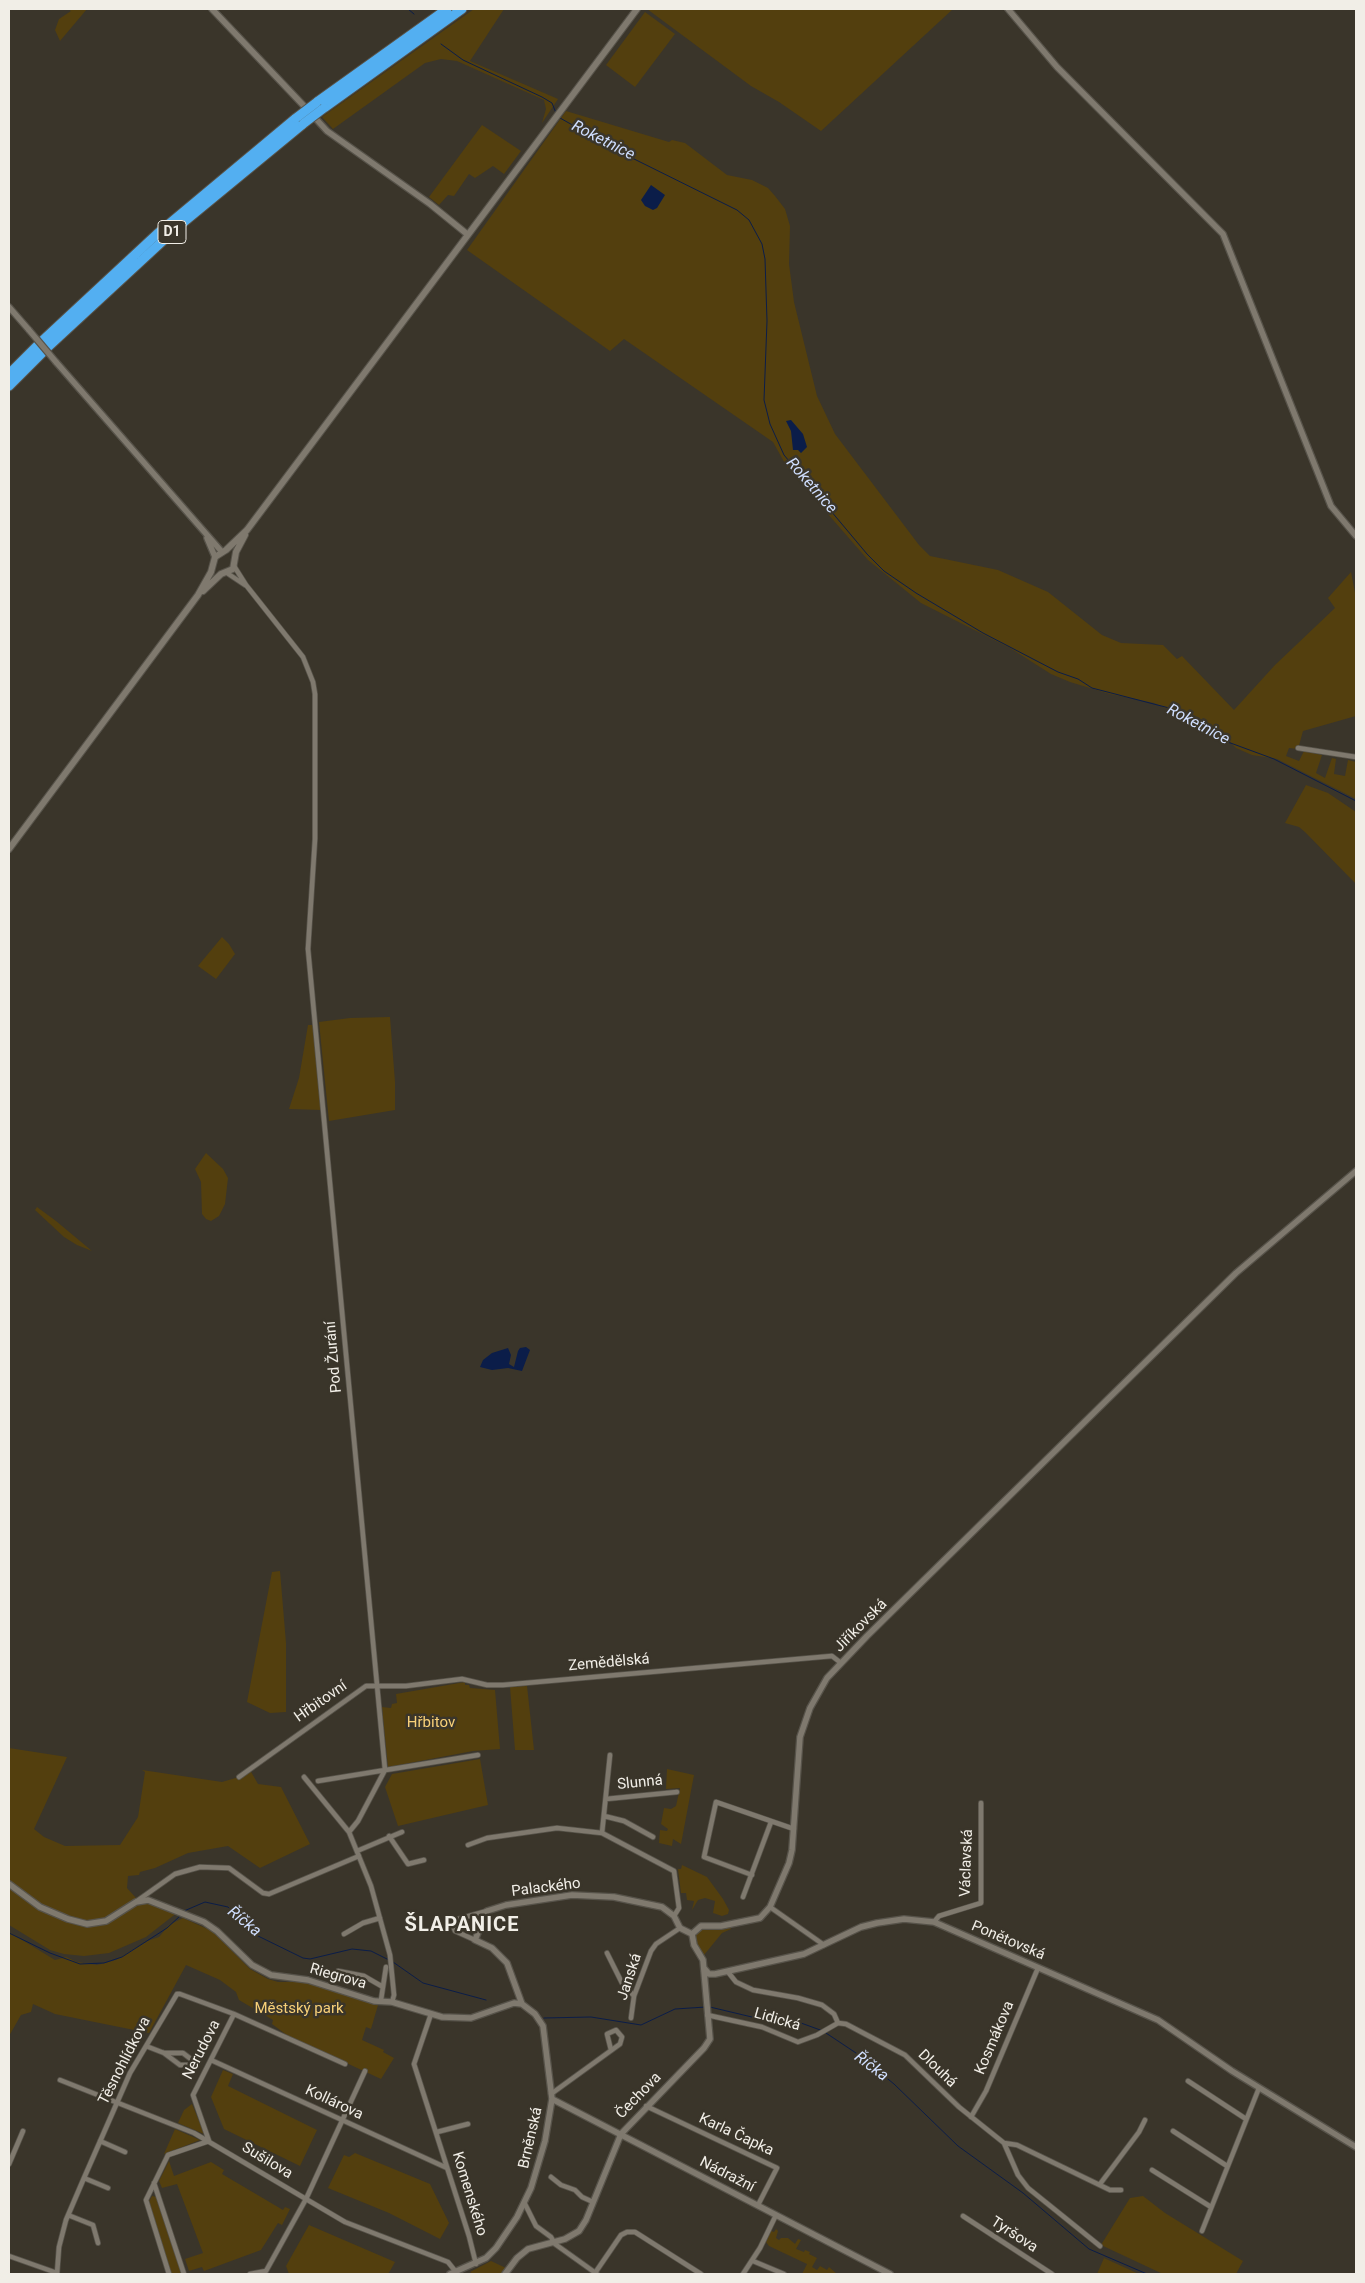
<!DOCTYPE html>
<html>
<head>
<meta charset="utf-8">
<style>
  body { margin:0 }
  #map { position:relative; width:1365px; height:2283px; overflow:hidden; background:#3a352a; font-family:Roboto,sans-serif }
  canvas { display:block }
  .frame { position:absolute; inset:0; border:10px solid #f1eee7; pointer-events:none }
</style>
</head>
<body>
<div id="map">
<canvas width="1365" height="2283"></canvas>
<div class="frame"></div>
</div>
<script>
const g = document.querySelector('canvas').getContext('2d');
g.lineJoin = 'round';
function fillPath(path, color) {
  g.fillStyle = color;
  g.fill(path, 'evenodd');
}
function shape(rows) {
  const path = new Path2D();
  for (const r of rows) {
    path.moveTo(r[0], r[1]);
    for (let i = 2; i < r.length; i += 2) path.lineTo(r[i], r[i + 1]);
  }
  return path;
}
function trace(path, color, width, dash) {
  g.strokeStyle = color;
  g.lineWidth = width;
  g.lineCap = dash ? 'butt' : 'round';
  g.setLineDash(dash || []);
  g.stroke(path);
}
function label(font, color, halo, rows, align = 'center') {
  g.font = font + ' Roboto,sans-serif';
  g.lineWidth = 5;
  g.setLineDash([]);
  g.textBaseline = 'middle';
  g.strokeStyle = halo;
  g.fillStyle = color;
  for (const [text, x, y, turn = 0] of rows) {
    g.save();
    g.translate(x, y);
    g.rotate((+turn || 0) * Math.PI / 180);
    g.textAlign = isNaN(turn) ? turn : align;
    if (halo) g.strokeText(text, 0, 0);
    g.fillText(text, 0, 0);
    g.restore();
  }
}
fillPath(shape([
  [68,9,87,9,60,41,55,30,59,19,71,11],
  [474,9,504,9,470,61,558,99,542,123,546,109,544,100,457,61,441,59,425,63,333,129,322,117],
  [647,9,953,9,821,131,779,102,751,86],
  [645,12,675,34,635,87,606,65],
  [566,111,669,142,672,140,685,143,727,175,752,180,768,188,775,196,785,209,790,226,789,264,794,302,817,396,835,434,919,545,930,556,998,570,1048,592,1102,635,1121,643,1163,645,1177,659,1182,656,1234,710,1275,665,1335,608,1328,598,1351,572,1356,598,1356,716,1303,731,1298,749,1289,748,1286,756,1299,761,1304,751,1322,755,1316,773,1325,778,1332,758,1336,759,1334,774,1345,776,1348,760,1356,762,1356,799,1277,759,1252,755,1236,748,1228,740,1192,720,1154,703,1110,694,1070,682,1051,674,1010,648,921,603,868,560,787,467,773,442,624,339,610,351,467,250],
  [482,125,521,151,504,174,493,166,475,178,469,174,454,196,448,195,439,205,429,197],
  [1306,785,1328,793,1356,812,1356,884,1305,832,1299,827,1285,823],
  [222,937,229,944,235,954,216,979,198,966],
  [390,1017,395,1082,395,1110,329,1121,319,1022,350,1018],
  [308,1025,314,1025,322,1110,289,1109,299,1078],
  [206,1153,223,1169,228,1178,225,1204,219,1216,211,1221,206,1219,202,1214,201,1182,195,1169],
  [37,1207,56,1221,92,1251,77,1245,64,1237,35,1210],
  [280,1571,286,1643,286,1712,270,1713,247,1702,272,1572],
  [465,1682,465,1685,469,1685,470,1688,495,1690,500,1749,473,1751,388,1767,382,1707,391,1708,392,1704,397,1703,396,1694],
  [527,1686,534,1750,515,1750,510,1687],
  [9,1748,67,1757,34,1829,44,1837,65,1846,120,1845,138,1817,145,1772,142,1770,222,1782,239,1777,250,1770,258,1784,281,1787,310,1844,260,1868,228,1846,188,1853,155,1868,140,1872,139,1875,128,1876,127,1888,136,1898,145,1895,137,1901,148,1900,178,1912,146,1937,109,1953,84,1956,64,1954,50,1950,9,1925],
  [480,1759,488,1805,398,1826,385,1787,392,1774],
  [667,1769,694,1775,681,1844,673,1839,672,1846,659,1843,660,1830,667,1831,668,1829,661,1824,664,1808,671,1809,676,1806,680,1788,666,1789],
  [682,1865,707,1877,723,1899,729,1910,728,1914,722,1916,713,1913,715,1901,705,1898,698,1900,692,1910,694,1901,687,1900,686,1893,681,1893,678,1869,681,1869],
  [183,1918,212,1931,250,1969,268,1979,278,1982,308,1982,378,2005,371,2029,366,2027,362,2040,384,2050,383,2052,394,2058,381,2079,288,2036,272,2024,273,2020,239,2000,236,1992,220,1980,186,1965,149,2033,55,2014,33,2004,31,2012,21,2015,9,2036,9,1932,55,1960,66,1957,77,1962,97,1965,116,1960,147,1941,159,1937,169,1925],
  [730,1927,731,1929,722,1933,704,1955,696,1945,695,1935,697,1932,704,1928],
  [223,2070,233,2074,228,2086,317,2130,300,2166,224,2129,211,2097],
  [192,2104,204,2133,204,2134,178,2123,184,2110],
  [175,2129,200,2140,164,2154],
  [355,2153,430,2184,449,2223,440,2239,389,2213,328,2188,344,2155,349,2157],
  [169,2161,174,2176,211,2162,224,2170,222,2174,283,2210,285,2207,290,2209,282,2225,278,2223,261,2250,204,2271,202,2267,189,2271,185,2259,203,2253,177,2184,162,2188,159,2181],
  [152,2196,157,2197,182,2274,170,2274,148,2203],
  [1143,2196,1165,2213,1243,2261,1236,2274,1163,2274,1101,2245,1130,2198],
  [309,2225,395,2262,390,2271,388,2274,289,2274,286,2266],
  [776,2229,778,2231,776,2238,779,2240,781,2238,788,2238,795,2244,798,2239,801,2240,796,2249,804,2252,805,2250,810,2252,809,2254,817,2258,812,2267,817,2270,820,2266,827,2270,829,2267,837,2274,802,2274,807,2264,769,2246,766,2242,771,2231,774,2232],
  [1104,2258,1139,2274,1097,2274],
  [491,2261,506,2268,501,2274,473,2274,470,2272]
]), '#533f0e');
fillPath(shape([
  [651,185,665,195,657,208,653,210,645,206,641,200],
  [791,420,803,434,807,447,801,453,798,450,793,450,791,431,786,421],
  [526,1347,530,1350,522,1371,508,1368,492,1370,480,1367,483,1360,492,1353,508,1348,511,1355,509,1364,514,1367,518,1351,520,1348]
]), '#0b1d49');
trace(shape([
  [408,9,414,14],
  [441,44,463,60,542,97,552,103,556,113],
  [560,118,624,154,737,210,749,220,762,244,765,259,767,321,764,400,770,424,784,455,867,554,884,571,916,593,983,633,1058,672,1078,679,1092,688,1173,709,1198,722,1217,738,1274,759,1356,801],
  [184,1911,205,1902,228,1907,256,1935,303,1958,310,1959,352,1949,371,1951,389,1960],
  [9,1933,50,1953,80,1964,104,1963,122,1957,167,1928,180,1916],
  [393,1962,423,1983,486,2000],
  [710,2007,756,2018,790,2019,823,2031],
  [544,2018,591,2017,641,2025,675,2009,706,2007],
  [826,2033,856,2053,894,2084,958,2146,1023,2193,1089,2249,1147,2274]
]), '#0b1d49', 1);
const minor = shape([
  [234,566,246,585,303,657,313,682,315,694,315,839,308,949,385,1770,358,1821,349,1832,371,1886,390,1955,394,1995,392,2002],
  [227,573,245,585],
  [1298,748,1356,757],
  [239,1777,366,1686,406,1686,462,1679,487,1685,503,1685,832,1656,841,1663],
  [304,1777,349,1832],
  [318,1781,478,1755],
  [606,1799,677,1792],
  [604,1816,624,1821,653,1837],
  [602,1833,610,1755],
  [389,1836,408,1864,424,1860],
  [468,1845,487,1838,557,1828,602,1833,674,1871,679,1908,674,1916],
  [357,1851,402,1832],
  [752,1875,704,1857,716,1802,794,1829],
  [743,1897,771,1822],
  [137,1901,175,1874,200,1867,229,1868,263,1893,269,1894,359,1856],
  [770,1907,824,1945],
  [934,1922,939,1916,981,1903,981,1803],
  [344,1934,363,1923,380,1918],
  [475,1940,455,1931,452,1923,455,1920,487,1911],
  [607,1953,622,1983,634,1996],
  [338,1971,364,1976,383,1987],
  [728,1972,736,1982,753,1990,798,1998,822,2005,834,2014,838,2023],
  [381,2000,386,1967],
  [431,2014,414,2064,469,2236,476,2264],
  [707,2015,762,2027,798,2042,817,2035,838,2023],
  [631,2018,634,1996,651,1951,656,1944,680,1928],
  [838,2023,846,2024,905,2055,959,2107,1004,2143,1017,2145,1110,2190,1121,2190],
  [146,2046,164,2053,183,2053,196,2063,191,2065,180,2065,164,2053],
  [211,2060,447,2168],
  [60,2080,194,2133,345,2222,448,2262,456,2272],
  [1188,2081,1246,2119],
  [551,2094,620,2044,622,2037,616,2030,607,2034,611,2050],
  [646,2106,777,2168,758,2205],
  [971,2117,986,2091,1038,1968],
  [1173,2131,1227,2166],
  [437,2132,468,2124],
  [100,2141,125,2152],
  [1004,2143,1018,2175,1028,2188,1100,2246],
  [9,2164,23,2131],
  [1152,2170,1211,2207],
  [551,2177,561,2185,575,2190,582,2197,593,2202],
  [84,2178,108,2188],
  [154,2183,184,2274],
  [1100,2184,1139,2132,1145,2120],
  [525,2204,536,2226,551,2237,555,2244,597,2274],
  [68,2215,93,2225,98,2243],
  [963,2216,1052,2274],
  [1202,2231,1259,2088],
  [9,2256,57,2273],
  [753,2261,784,2274],
  [266,2271,306,2199,365,2071],
  [595,2273,621,2235,627,2232,635,2232,701,2274],
  [57,2274,59,2247,66,2220,84,2178,130,2073,177,1994,180,1994,234,2014,345,2064],
  [169,2274,146,2200,168,2155,209,2141,193,2095,234,2014],
  [250,2274,266,2271],
  [743,2274,760,2248,776,2215]
]);
const tertiary = shape([
  [212,9,304,106],
  [1008,9,1057,67,1223,234,1331,506,1356,536],
  [317,120,327,131,430,204,467,234],
  [9,307,29,330],
  [56,362,222,552],
  [207,538,215,557],
  [9,1884,40,1907,68,1919,87,1924,106,1921,136,1902,148,1900,204,1922,217,1931,252,1965,271,1975,308,1980,374,2001,392,2002,442,2017,471,2018,514,2003,522,2004],
  [692,1934,701,1926,721,1926,760,1918,770,1907,789,1863,792,1850,800,1737,810,1708,827,1678,867,1636,1236,1273,1356,1171],
  [704,1968,709,1974,715,1974,804,1954,861,1927,877,1923,904,1919,934,1922,1158,2020,1232,2071,1356,2147],
  [552,2099,890,2274],
  [450,2274,486,2258,496,2248,517,2217,531,2188,545,2141,552,2099,543,2026,535,2014,522,2004,507,1963,492,1948,475,1940,487,1911,506,1905,572,1895,614,1897,662,1907,674,1916,680,1928,692,1934,694,1945,703,1960,710,2039,704,2048,621,2134,586,2220,579,2231,565,2239,528,2249,517,2258,505,2274]
]);
const secondary = shape([
  [203,591,221,574,233,569,236,552,245,535],
  [9,849,198,595,211,572,215,557,226,550,247,530,637,9]
]);
const motorway = shape([
  [317,102,447,9],
  [324,108,462,9],
  [43,340,157,234,296,118],
  [48,347,179,226,303,124],
  [9,374,37,346],
  [9,386,43,352]
]);
trace(minor, '#57534a', 6);
trace(tertiary, '#57534a', 8);
trace(secondary, '#57534a', 8);
trace(motorway, '#57534a', 11);
trace(minor, '#7f796e', 4.5);
trace(tertiary, '#7f796e', 5.5);
trace(secondary, '#7f796e', 6);
trace(motorway, '#53aff1', 9);
const tertiaryBridge = shape([
  [29,330,56,362]
]);
const motorwayBridge = shape([
  [296,118,317,102],
  [303,124,324,108]
]);
trace(tertiaryBridge, '#57534a', 8, []);
trace(motorwayBridge, '#57534a', 11, []);
trace(tertiaryBridge, '#7f796e', 5.5);
trace(motorwayBridge, '#53aff1', 9);
for (const [x, y, w] of [
  [172,232,28]
]) {
  const box = new Path2D();
  box.roundRect(x - w / 2, y - 11.5, w, 23, 4);
  g.fillStyle = '#3a352a';
  g.fill(box);
  trace(box, '#f1eee7', 1);
}
label('bold 14px', '#f1eee7', null, [
  ["D1",172,232]
]);
label('15px', '#f1eee7', '#3a352a', [
  ["Pod Žurání",334,1357,-95],
  ["Jiříkovská",861,1626,-45],
  ["Zemědělská",609,1663,-5],
  ["Hřbitovní",321,1702,-35],
  ["Slunná",640,1783,-6],
  ["Václavská",967,1863,-88],
  ["Palackého",546,1888,-7],
  ["Ponětovská",1008,1941,23],
  ["Riegrova",338,1977,16],
  ["Janská",630,1977,-72],
  ["Lidická",777,2020,16],
  ["Kosmákova",995,2038,-67],
  ["Nerudova",202,2050,-63],
  ["Těsnohlídkova",125,2061,-63],
  ["Dlouhá",937,2069,44],
  ["Čechova",639,2096,-46],
  ["Kollárova",334,2103,25],
  ["Karla Čapka",736,2135,25],
  ["Brněnská",531,2138,-77],
  ["Sušilova",267,2161,31],
  ["Nádražní",727,2175,27],
  ["Komenského",469,2194,73],
  ["Tyršova",1014,2235,33]
]);
label('15px', '#f8d078', '#3a352a', [
  ["Hřbitov",431,1723],
  ["Městský park",299,2009]
]);
label('italic 16px', '#cfdefe', '#3a352a', [
  ["Roketnice",603,141,27],
  ["Roketnice",811,486,49],
  ["Roketnice",1198,725,28],
  ["Říčka",244,1922,39],
  ["Říčka",871,2067,37]
]);
g.letterSpacing = '1px';
label('bold 20px', '#f1eee7', '#3a352a', [
  ["ŠLAPANICE",462,1926]
]);
g.letterSpacing = '0px';
</script>
</body>
</html>
